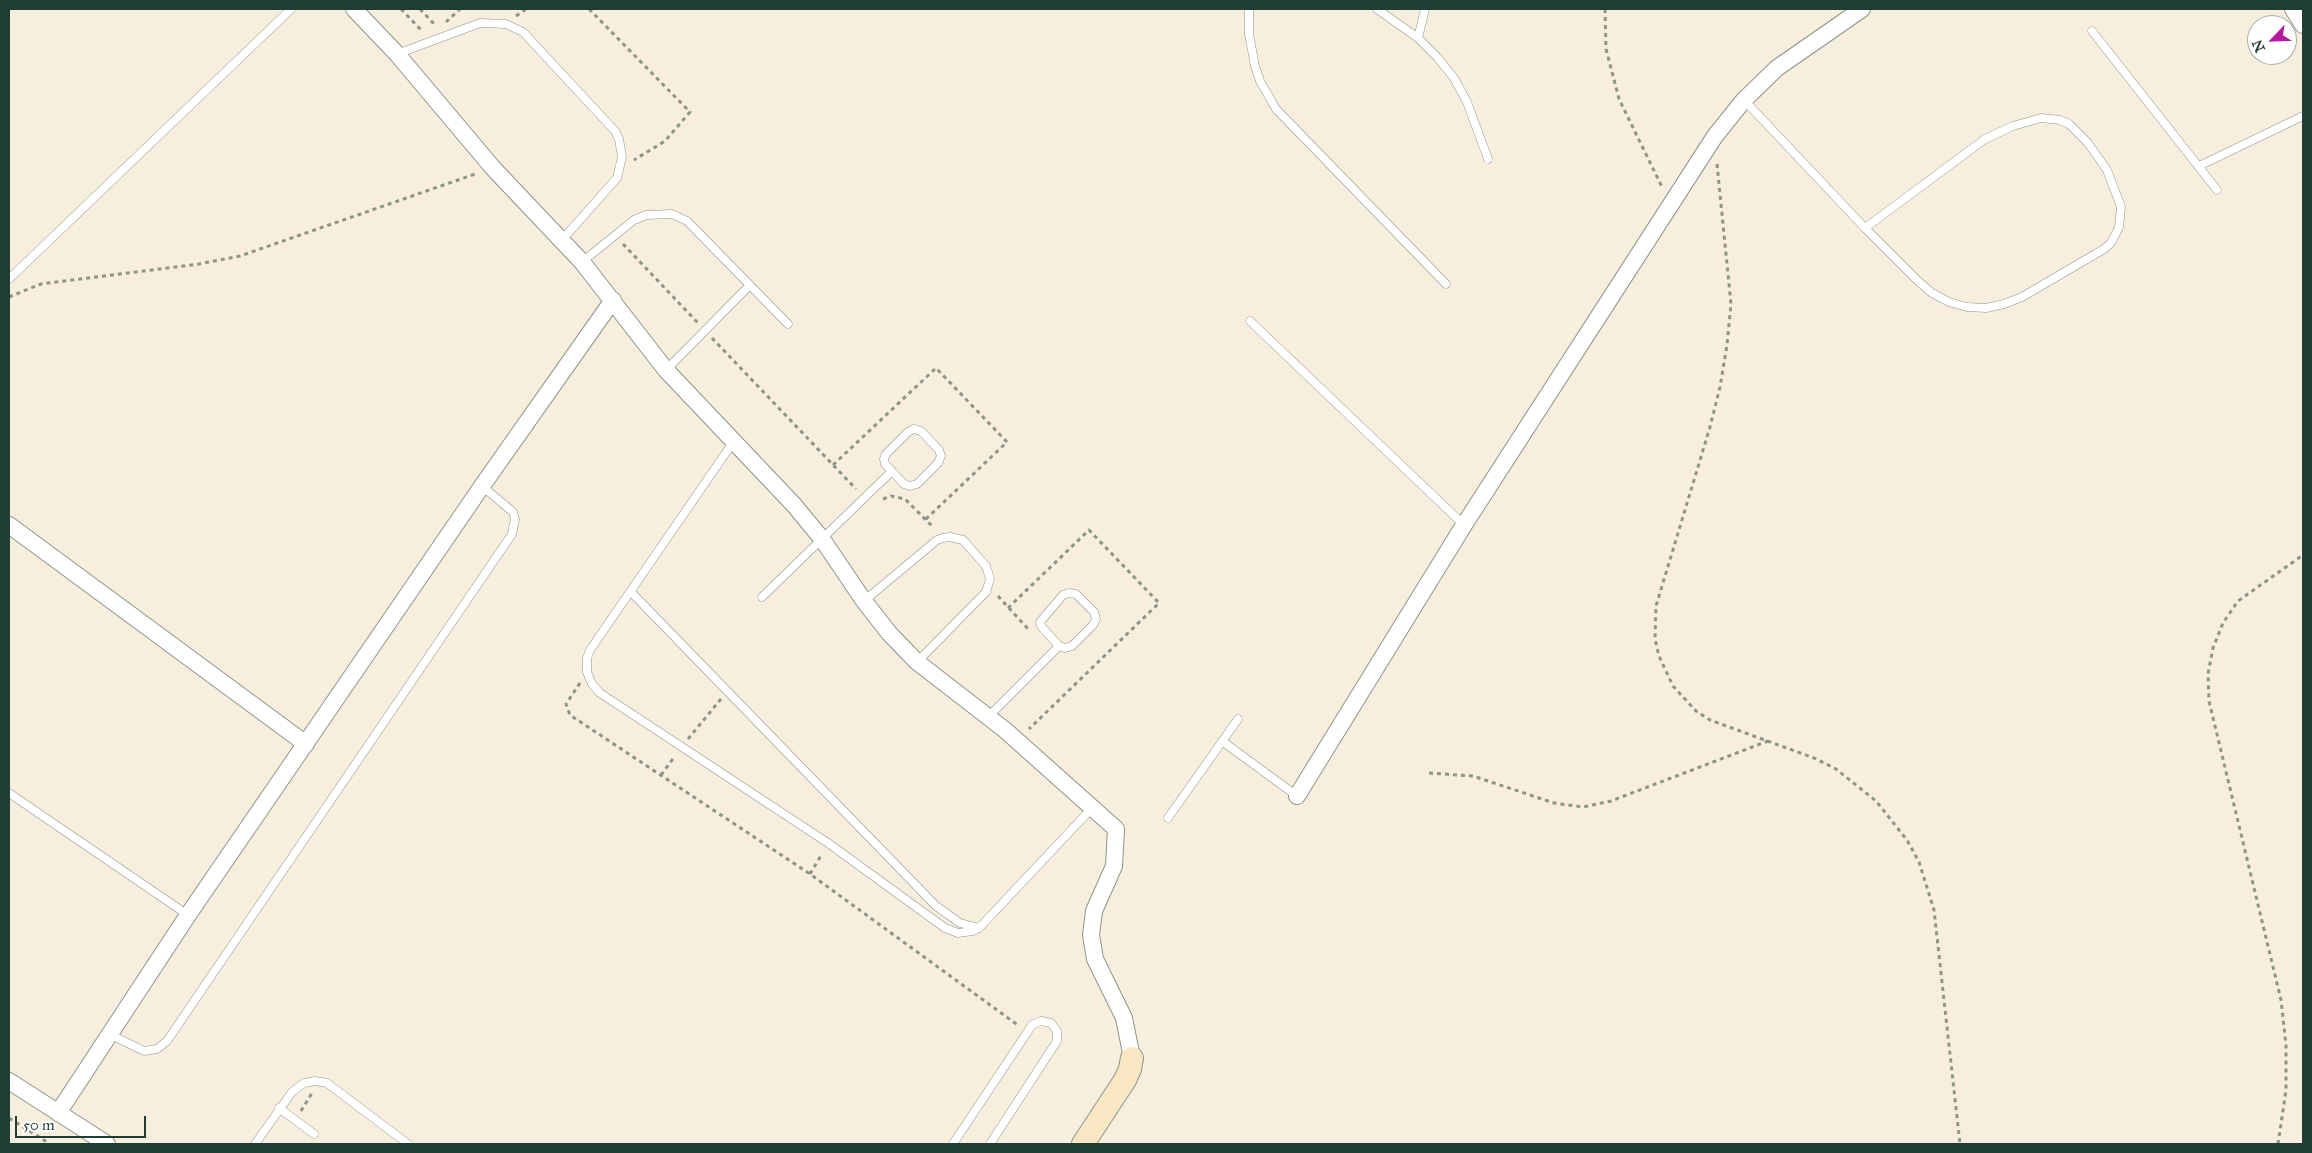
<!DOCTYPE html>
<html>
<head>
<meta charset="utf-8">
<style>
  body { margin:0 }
  #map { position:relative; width:2312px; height:1153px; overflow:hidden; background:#f7eede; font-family:"IM FELL Great Primer",serif }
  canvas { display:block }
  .frame { position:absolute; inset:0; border:10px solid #1f3d34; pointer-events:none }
  .north { position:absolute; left:2247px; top:15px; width:50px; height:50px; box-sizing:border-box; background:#fff; border:1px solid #a5b1ae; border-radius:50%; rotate:246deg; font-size:14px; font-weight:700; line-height:20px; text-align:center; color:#1f3d34 }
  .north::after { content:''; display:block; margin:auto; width:18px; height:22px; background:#b5179e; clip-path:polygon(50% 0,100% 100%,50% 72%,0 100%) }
  .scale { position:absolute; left:15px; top:1116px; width:131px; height:22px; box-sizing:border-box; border:2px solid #1f3d34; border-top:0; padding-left:6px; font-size:15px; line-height:18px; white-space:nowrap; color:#1f3d34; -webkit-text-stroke:4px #fff; paint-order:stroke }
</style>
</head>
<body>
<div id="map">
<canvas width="2312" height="1153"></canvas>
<div class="frame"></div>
<div class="north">N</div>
<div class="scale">50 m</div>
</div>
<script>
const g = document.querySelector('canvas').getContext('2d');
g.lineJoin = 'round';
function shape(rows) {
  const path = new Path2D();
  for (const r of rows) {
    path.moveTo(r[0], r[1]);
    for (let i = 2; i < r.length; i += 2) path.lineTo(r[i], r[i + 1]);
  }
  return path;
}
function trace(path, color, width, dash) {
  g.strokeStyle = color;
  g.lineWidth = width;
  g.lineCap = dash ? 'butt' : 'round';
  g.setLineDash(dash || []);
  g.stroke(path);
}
const lane = shape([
  [1249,9,1249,34,1255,66,1260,81,1276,109,1446,284],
  [1377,9,1418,38,1437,57,1454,78,1467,102,1488,159],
  [2092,31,2217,190],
  [1418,38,1425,9],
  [397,54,480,23,506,24,523,32,615,131,619,139,622,157,617,178,562,240],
  [1744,100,1865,228,1918,281,1932,293,1949,302,1967,307,1986,308,2004,304,2022,297,2104,249,2111,243,2119,227,2121,207,2107,170,2088,143,2069,124,2060,120,2041,118,2013,126,1985,139,1865,228],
  [2199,166,2303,116],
  [582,262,634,220,646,215,672,214,687,221,788,324],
  [9,279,291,9],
  [1250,321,1464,525],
  [666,370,750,285],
  [914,429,921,431,939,450,941,456,938,463,917,484,910,486,904,484,885,464,884,459,886,454,908,432,914,429],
  [734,441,590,650,587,658,587,672,592,684,600,693,828,843,945,928,958,933,973,931,981,926,1092,808],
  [631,592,936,906,960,923,979,928],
  [1069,593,1076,594,1094,612,1096,619,1093,625,1072,646,1065,648,1059,646,1041,626,1040,622,1063,595,1069,593],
  [762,597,892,471],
  [864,601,937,540,943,538,950,537,963,540,986,566,990,579,986,592,917,662],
  [988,717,1059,646],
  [1222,741,1297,796],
  [9,793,188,915],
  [1168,818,1238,719],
  [109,1034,144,1051,157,1049,167,1041,512,534,515,519,513,512,482,486],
  [279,1108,314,1134],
  [255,1144,292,1092,304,1083,315,1081,327,1083,408,1144],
  [953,1144,1032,1025,1041,1021,1051,1023,1057,1031,1057,1041,990,1144]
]);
const street = shape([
  [354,9,397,54,493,168,582,262,666,370,794,505,822,539,864,601,889,633,917,662,1005,730,1116,829,1114,866,1094,911,1091,935,1095,959,1124,1018,1132,1058],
  [2293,9,2303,25],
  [9,525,306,744],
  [1297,796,1464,525,1715,136,1744,100,1777,68,1862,9],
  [9,1081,107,1144],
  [58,1113,188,915,482,486,613,300]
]);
const secondary = shape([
  [1083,1144,1125,1080,1130,1069,1132,1058]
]);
trace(lane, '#8b9689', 9);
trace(street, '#8b9689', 18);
trace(secondary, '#8b9689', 24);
trace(shape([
  [401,9,423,32],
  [420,9,436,26],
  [589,9,690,112,665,141,634,160],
  [1605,9,1606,49,1619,99,1662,187],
  [516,16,526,9],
  [446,22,460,9],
  [1717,164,1731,304,1727,345,1720,387,1710,427,1656,606,1655,639,1659,656,1673,686,1696,711,1710,720,1814,758,1836,769,1876,801,1907,840,1919,862,1934,910,1960,1144],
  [623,244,698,323],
  [9,297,41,284,199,264,240,256,478,173],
  [712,338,856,489],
  [833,465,936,368,1007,442,926,519],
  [883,499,891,496,905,499,934,528],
  [998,596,1029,630],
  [1008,608,1089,530,1159,603,1029,729],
  [580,683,566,704,570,715,810,874,1019,1026],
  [688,739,721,699],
  [1429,773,1473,776,1554,803,1583,807,1611,801,1768,741],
  [661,775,675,756],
  [810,874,822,854],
  [301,1111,312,1093],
  [9,1118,50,1144],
  [2278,1144,2286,1090,2286,1045,2281,1000,2209,701,2208,674,2213,648,2223,623,2238,601,2303,555]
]), '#8b9689', 3, [4, 4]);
trace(lane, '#fff', 8);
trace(street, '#fff', 16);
trace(secondary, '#f9e7c3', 22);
</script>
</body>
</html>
